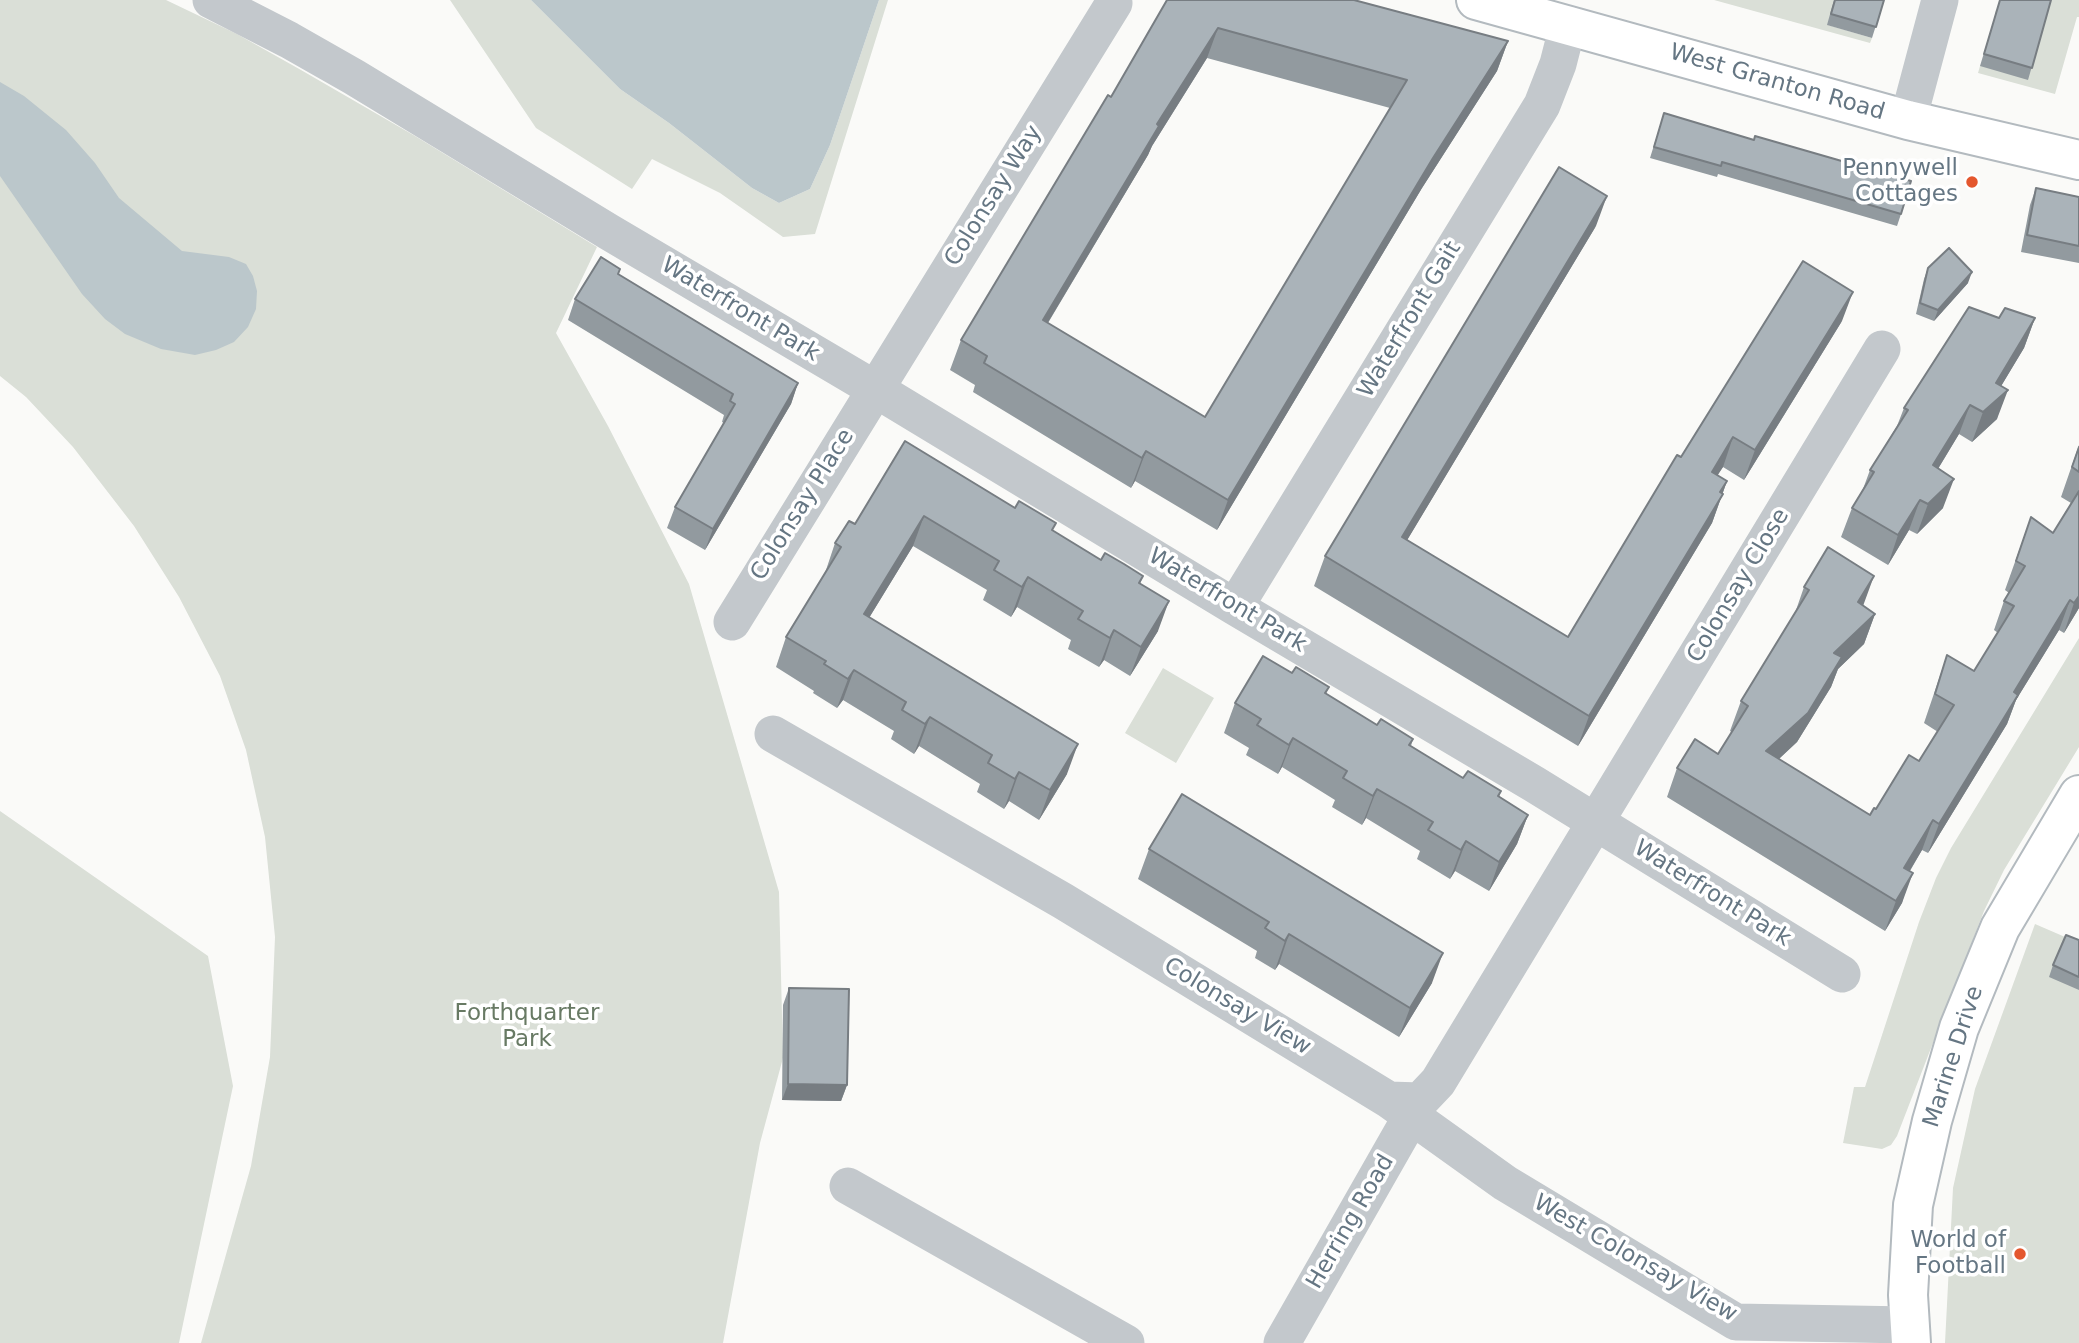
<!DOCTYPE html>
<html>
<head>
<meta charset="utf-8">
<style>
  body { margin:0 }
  canvas { display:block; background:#fafaf8 }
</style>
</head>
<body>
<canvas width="2079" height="1343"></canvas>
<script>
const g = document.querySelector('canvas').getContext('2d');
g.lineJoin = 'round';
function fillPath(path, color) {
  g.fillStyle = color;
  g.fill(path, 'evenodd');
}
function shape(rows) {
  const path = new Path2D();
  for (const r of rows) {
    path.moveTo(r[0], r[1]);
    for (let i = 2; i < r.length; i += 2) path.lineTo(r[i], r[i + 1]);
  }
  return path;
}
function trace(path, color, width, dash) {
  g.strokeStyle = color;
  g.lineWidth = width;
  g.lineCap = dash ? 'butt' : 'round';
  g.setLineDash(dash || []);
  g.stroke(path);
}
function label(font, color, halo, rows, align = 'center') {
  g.font = font + ' "DejaVu Sans",sans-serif';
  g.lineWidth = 7;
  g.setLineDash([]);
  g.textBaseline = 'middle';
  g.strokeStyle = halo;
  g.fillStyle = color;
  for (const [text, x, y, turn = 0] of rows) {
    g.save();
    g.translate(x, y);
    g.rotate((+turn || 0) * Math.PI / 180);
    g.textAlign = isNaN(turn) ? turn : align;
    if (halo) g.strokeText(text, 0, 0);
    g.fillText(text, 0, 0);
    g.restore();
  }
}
fillPath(shape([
  [0,0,166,0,237,34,301,70,415,136,597,247,556,333,608,426,689,584,779,892,783,1058,760,1143,723,1343,201,1343,251,1166,270,1057,275,937,265,837,246,750,220,676,179,597,134,526,73,447,26,397,0,376],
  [450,0,531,0,620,89,669,123,752,188,779,203,810,189,830,145,879,0,888,0,815,234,783,237,720,193,652,159,632,189,536,128],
  [1714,0,1834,0,1828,25,1872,38,1870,43],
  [2050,0,2079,0,2079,17,2077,17,2055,94,1978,73,1980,66,2043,27,1995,13,1996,10,2005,13],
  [2079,638,2079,747,2004,870,1984,911,1897,1136,1891,1145,1882,1149,1843,1143,1854,1087,1865,1087,1919,922,1936,878,1951,848],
  [1163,668,1214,698,1176,763,1125,733],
  [0,811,208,956,233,1086,179,1343,0,1343],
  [2035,924,2079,943,2079,1343,1945,1343,1953,1188,1975,1089]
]), '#dadfd7');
fillPath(shape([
  [531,0,879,0,830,145,810,189,779,203,752,188,669,123,620,89],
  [0,82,24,96,66,130,95,163,119,198,182,251,229,257,246,264,253,276,257,291,256,309,248,327,234,342,216,350,195,355,161,349,125,334,105,319,82,294,0,176]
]), '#bbc7cb');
const secondary = shape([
  [1476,0,1908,120,2079,160],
  [1911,1343,1908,1295,1913,1205,1932,1121,1959,1028,2000,928,2079,795]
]);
trace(secondary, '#b3babf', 42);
trace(shape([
  [211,0,289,40,354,77,609,232,875,389,1235,607,1534,784,1842,974],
  [1908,120,1940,0],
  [1235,607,1542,105,1558,64,1568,25],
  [732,622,1114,3],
  [773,734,1063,901,1389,1100,1420,1101,1438,1082,1882,349],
  [1389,1100,1505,1183,1736,1322,1910,1325],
  [848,1186,1126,1343],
  [1282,1343,1420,1101]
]), '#c3c8cc', 37);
trace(secondary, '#fff', 38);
fillPath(shape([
  [1167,0,1508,41,1497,71,1422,188,1217,530,1135,481,1131,488,973,392,975,385,950,370,961,340,1111,97],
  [1207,58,1390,108,1205,417,1048,323,1148,155,1152,146],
  [1834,0,1884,0,1872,38,1827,25],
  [2000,0,2051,0,2028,80,1980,66],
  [1664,113,1901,214,1897,226,1718,174,1717,177,1650,158],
  [2036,188,2079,197,2079,263,2021,252,2030,205],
  [1596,226,1407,540,1568,637,1681,457,1842,321,1744,480,1723,467,1717,475,1727,481,1712,523,1578,746,1314,586,1325,556],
  [1928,268,1968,283,1934,321,1916,314,1924,279],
  [620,269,618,274,798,383,791,404,705,550,667,528,675,507,724,423,722,422,724,415,568,320,575,299],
  [1999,318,2035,318,2024,348,2001,386,1997,419,1972,442,1959,434,1938,469,1943,508,1917,534,1909,530,1888,565,1841,537,1852,508,1863,489,1870,470,1897,426,1904,408],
  [905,441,1101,560,1143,576,1140,584,1158,631,1130,676,1104,660,1099,667,1068,649,1071,640,1017,607,1011,617,983,600,987,590,913,546,869,618,1067,774,1039,820,1009,801,1004,809,977,792,980,784,919,746,914,754,891,739,894,731,843,700,837,708,813,693,814,691,776,667,786,637,825,573,835,543,855,524],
  [2079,445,2079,608,2064,633,2059,630,2016,700,2007,724,1928,853,1922,850,1910,871,1902,903,1885,931,1667,797,1677,768,1718,754,1732,732,1730,731,1741,701,1795,613,1804,587,1863,606,1875,614,1864,644,1838,669,1831,687,1797,742,1779,759,1870,815,1919,761,1938,732,1924,723,1947,655,1974,671,1998,633,1994,630,2004,601,2009,593,2005,590,2031,517,2053,533,2071,503,2061,497],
  [1292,673,1329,687,1326,694,1377,725,1413,739,1411,746,1463,778,1501,791,1499,797,1528,815,1517,844,1489,891,1455,871,1450,879,1417,859,1420,851,1366,818,1362,825,1332,807,1335,800,1282,767,1278,774,1246,755,1249,748,1224,733,1235,703],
  [1149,849,1432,983,1399,1037,1279,964,1275,970,1255,958,1257,951,1138,879],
  [2079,940,2079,990,2049,977,2053,965],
  [789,988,847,1085,841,1101,782,1100,783,1005]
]), '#929a9f');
fillPath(shape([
  [1218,28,1207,58,1152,146,1148,155,1032,349,1043,320,1157,124],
  [1508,41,1497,71,1422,188,1217,530,1228,500,1433,158],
  [1607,196,1596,226,1391,567,1402,537],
  [1972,272,1968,283,1934,321,1938,310],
  [1853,292,1842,321,1744,480,1755,450],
  [2035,318,2024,348,1988,408,2008,390,1997,419,1972,442,1983,412,1996,383],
  [798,383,791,404,705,550,713,529],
  [1970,405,1959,434,1922,495,1933,465],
  [1733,437,1723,467,1701,501,1712,472],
  [1146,451,1135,481,1131,488,1142,458],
  [1954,479,1943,508,1917,534,1928,504],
  [1727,481,1712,523,1578,746,1589,716],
  [1920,500,1909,530,1888,565,1898,535],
  [924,516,913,546,853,644,864,614],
  [1874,576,1863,606,1858,602],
  [1028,577,1017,607,1011,617,1022,587],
  [2079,596,2079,608,2064,633,2074,603],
  [2070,600,2059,630,2016,700,2007,724,1928,853,1939,824,2014,692],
  [1169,601,1158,631,1130,676,1141,647],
  [1875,614,1864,644,1838,669,1831,687,1797,742,1755,781,1766,751,1834,653],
  [1114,630,1104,660,1099,667,1110,638],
  [854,670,843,700,837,708,848,679],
  [930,717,919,746,914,754,925,724],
  [1293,738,1282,767,1278,774,1289,745],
  [1078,744,1067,774,1039,820,1050,790],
  [1019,772,1009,801,1004,809,1015,779],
  [1377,789,1366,818,1362,825,1373,796],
  [1528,815,1517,844,1489,891,1499,862],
  [1933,820,1922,850,1894,897,1904,868],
  [1466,841,1455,871,1450,879,1461,850],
  [1913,873,1902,903,1885,931,1896,901],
  [1289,934,1279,964,1275,970,1285,941],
  [1443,953,1432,983,1399,1037,1410,1008],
  [788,1084,847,1085,841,1101,782,1100]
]), '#777d82');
const building = shape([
  [1167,0,1354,0,1508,41,1433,158,1228,500,1146,451,1142,458,984,363,987,356,961,340,1108,95,1111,97,1167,0],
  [1218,28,1407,80,1205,417,1043,320,1159,126,1157,124,1218,28],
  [1835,0,1884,0,1876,27,1831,14,1835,0],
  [2000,0,2051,0,2032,68,1984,54,2000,0],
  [1664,113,1754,140,1755,136,1911,181,1901,214,1722,162,1721,166,1654,147,1664,113],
  [1559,167,1607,196,1402,537,1568,637,1677,455,1681,457,1803,261,1853,292,1755,450,1733,437,1712,472,1727,481,1720,492,1723,494,1589,716,1325,556,1559,167],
  [2036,188,2079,197,2079,246,2027,235,2036,188],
  [1949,248,1972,272,1938,310,1920,303,1928,268,1949,248],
  [601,257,620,269,618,274,798,383,713,529,675,507,735,404,730,401,733,394,575,299,601,257],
  [1969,307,1999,318,2005,308,2035,318,1996,383,2008,390,1983,412,1970,405,1933,465,1954,479,1928,504,1920,500,1898,535,1852,508,1874,472,1870,470,1908,410,1904,408,1969,307],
  [905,441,1015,508,1019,501,1056,523,1052,530,1101,560,1105,553,1124,564,1143,576,1139,583,1169,601,1141,647,1114,630,1110,638,1078,619,1083,611,1028,577,1022,587,994,570,999,561,924,516,864,614,1078,744,1050,790,1019,772,1015,779,988,763,992,755,930,717,925,724,902,710,906,702,854,670,848,679,824,664,826,661,786,637,841,547,835,543,849,521,855,524,905,441],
  [2079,447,2079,472,2072,467,2079,447],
  [2079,491,2079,596,2074,603,2070,600,2014,692,2018,695,1939,824,1933,820,1904,868,1913,873,1896,901,1677,768,1695,739,1718,754,1748,706,1741,701,1809,590,1804,587,1828,547,1874,576,1858,602,1875,614,1834,653,1842,657,1808,713,1766,751,1870,815,1874,808,1876,809,1909,755,1919,761,1954,705,1935,694,1947,655,1974,671,2014,606,2004,601,2025,566,2016,561,2031,517,2053,533,2079,491],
  [1263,656,1292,673,1296,667,1329,687,1325,693,1377,725,1381,719,1413,739,1409,745,1463,778,1468,771,1501,791,1498,796,1528,815,1499,862,1466,841,1461,850,1428,830,1433,822,1408,807,1377,789,1373,796,1343,778,1347,771,1293,738,1289,745,1257,725,1261,719,1235,703,1263,656],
  [1182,794,1443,953,1410,1008,1289,934,1285,941,1265,928,1269,922,1149,849,1182,794],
  [2066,935,2079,940,2079,977,2053,965,2066,935],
  [789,988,849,989,847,1085,788,1084,789,988]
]);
fillPath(building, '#aab3b9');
trace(building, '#777d82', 2);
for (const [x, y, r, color] of [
  [1972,182,7,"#e4572e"],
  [2020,1254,7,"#e4572e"]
]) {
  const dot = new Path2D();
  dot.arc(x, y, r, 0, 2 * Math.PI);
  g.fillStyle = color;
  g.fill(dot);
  trace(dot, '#fff', 2.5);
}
label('23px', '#657683', '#fff', [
  ["West Granton Road",1777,83,16],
  ["Colonsay Way",994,196,-58],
  ["Waterfront Park",740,310,31],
  ["Waterfront Gait",1410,320,-59],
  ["Colonsay Place",803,505,-58],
  ["Colonsay Close",1739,586,-59],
  ["Waterfront Park",1227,601,31],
  ["Waterfront Park",1712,894,32],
  ["Colonsay View",1237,1007,31],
  ["Marine Drive",1954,1057,-72],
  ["Herring Road",1351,1222,-60],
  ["West Colonsay View",1635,1259,30]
]);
label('23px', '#657683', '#fff', [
  ["Pennywell",1958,169],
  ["Cottages",1958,195],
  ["World of",2006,1241],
  ["Football",2006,1267]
], 'right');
label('23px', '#687a64', '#fff', [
  ["Forthquarter",527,1014],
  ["Park",527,1040]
]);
</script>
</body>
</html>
